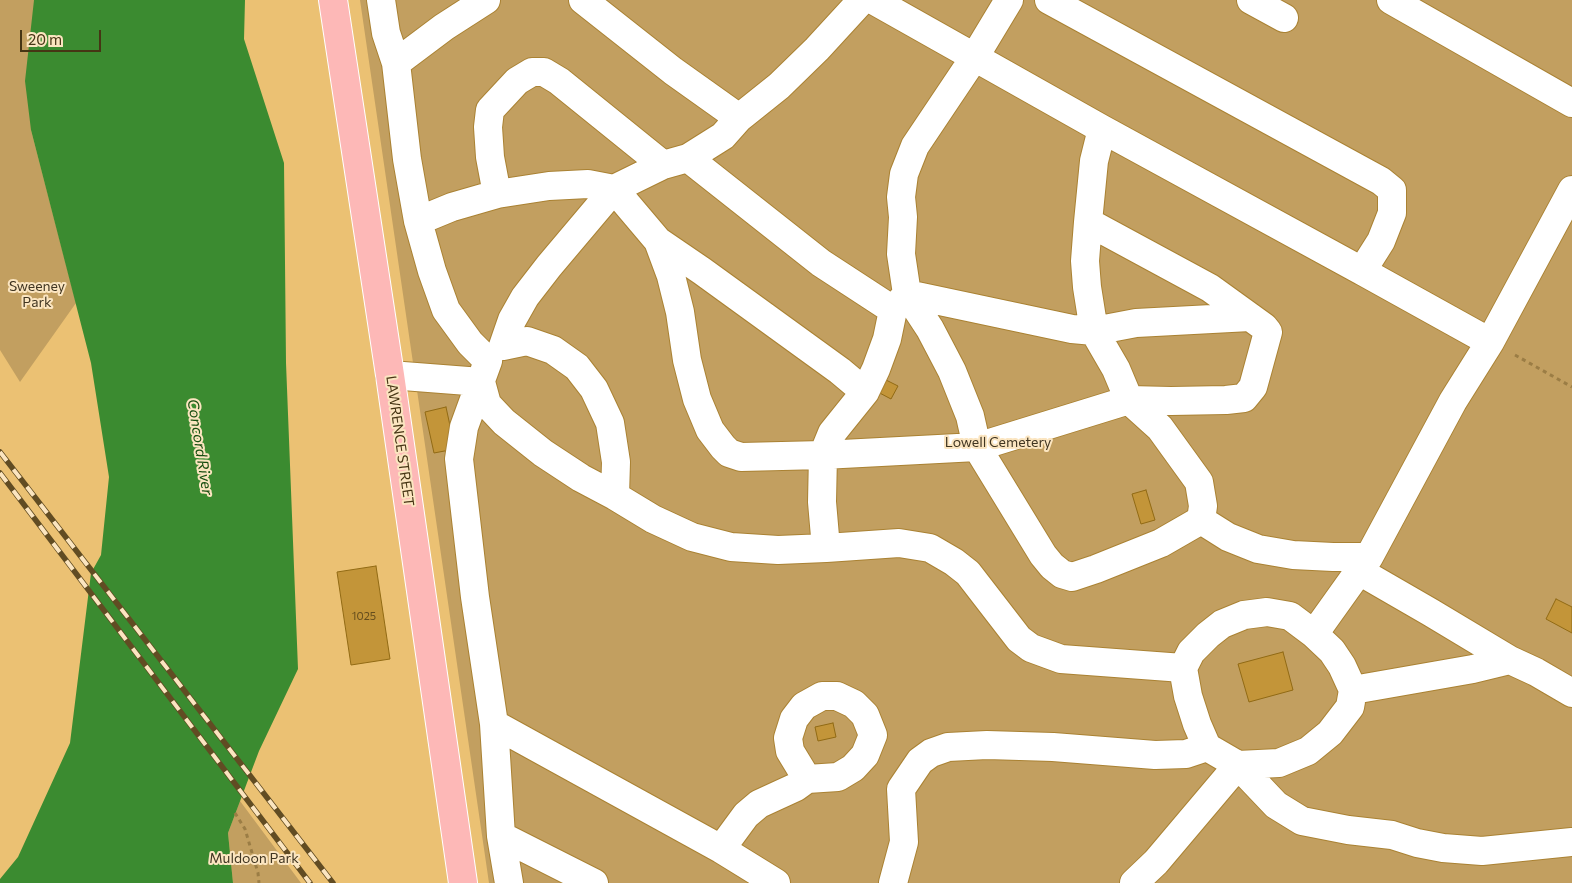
<!DOCTYPE html>
<html>
<head>
<meta charset="utf-8">
<style>
  body { margin:0 }
  #map { position:relative; width:1572px; height:883px; overflow:hidden; background:#ebc173; font-family:Commissioner,sans-serif }
  canvas { display:block }
  .scale { position:absolute; left:20px; top:30px; width:81px; height:22px; box-sizing:border-box; border:2px solid #463514; border-top:0; padding-left:6px; font-size:15px; line-height:18px; white-space:nowrap; color:#463514; -webkit-text-stroke:4px #fbe5c0; paint-order:stroke }
</style>
</head>
<body>
<div id="map">
<canvas width="1572" height="883"></canvas>
<div class="scale">20 m</div>
</div>
<script>
const g = document.querySelector('canvas').getContext('2d');
g.lineJoin = 'round';
function fillPath(path, color) {
  g.fillStyle = color;
  g.fill(path, 'evenodd');
}
function shape(rows) {
  const path = new Path2D();
  for (const r of rows) {
    path.moveTo(r[0], r[1]);
    for (let i = 2; i < r.length; i += 2) path.lineTo(r[i], r[i + 1]);
  }
  return path;
}
function trace(path, color, width, dash) {
  g.strokeStyle = color;
  g.lineWidth = width;
  g.lineCap = dash ? 'butt' : 'round';
  g.setLineDash(dash || []);
  g.stroke(path);
}
function label(font, color, halo, rows, align = 'center') {
  g.font = font + ' Commissioner,sans-serif';
  g.lineWidth = 4;
  g.setLineDash([]);
  g.textBaseline = 'middle';
  g.strokeStyle = halo;
  g.fillStyle = color;
  for (const [text, x, y, turn = 0] of rows) {
    g.save();
    g.translate(x, y);
    g.rotate((+turn || 0) * Math.PI / 180);
    g.textAlign = isNaN(turn) ? turn : align;
    if (halo) g.strokeText(text, 0, 0);
    g.fillText(text, 0, 0);
    g.restore();
  }
}
fillPath(shape([
  [0,0,34,0,31,130,76,303,20,382,0,350],
  [360,0,1572,0,1572,883,489,883],
  [240,801,301,883,233,883,228,833]
]), '#c29f60');
fillPath(shape([
  [34,0,245,0,244,39,284,163,286,363,298,669,259,751,228,833,233,883,0,883,0,879,18,857,70,743,91,573,101,555,109,477,91,363,31,130,25,81]
]), '#3b8b30');
const building = shape([
  [880,377,898,386,891,399,874,390,880,377],
  [446,407,455,449,434,453,425,412,446,407],
  [1146,490,1155,520,1141,524,1132,494,1146,490],
  [376,566,390,659,351,665,337,572,376,566],
  [1556,599,1572,607,1572,633,1546,619,1556,599],
  [1283,652,1293,690,1249,702,1238,664,1283,652],
  [833,723,836,737,818,741,815,727,833,723]
]);
fillPath(building, '#c39539');
trace(building, '#916a14', 1);
const minor = shape([
  [381,0,386,33,396,63,444,27,486,0],
  [583,0,673,71,739,118,723,136,688,158,821,263,893,310,907,294,901,254,903,217,901,197,904,174,915,146,974,58,1009,0],
  [873,0,1102,129,1362,271],
  [1049,0,1381,181,1392,190,1392,213,1381,241,1362,271,1490,342,1453,401,1369,557,1314,634,1332,651,1342,666,1353,690,1473,669,1510,660,1536,672,1572,693],
  [1251,0,1284,18],
  [1391,0,1572,103],
  [396,63,407,159,418,221,432,271,446,310,470,343,488,361,464,427,459,459,475,597,494,724,721,849,776,883],
  [739,118,779,86,817,49,862,0],
  [688,158,663,165,614,189,549,266,525,297,512,320,503,346,527,341,553,350,577,367,594,389,610,423,616,462,615,496,653,519,692,537,731,547,778,550,826,548,822,502,823,455,741,457,729,453,723,447,710,430,697,399,687,360,680,312,671,276,658,241,702,271,840,371,865,392],
  [418,221,452,207,497,194],
  [1088,222,1094,161,1102,129],
  [658,241,614,189,588,184,549,186,497,194,490,157,488,127,490,110,517,81,532,72,544,72,559,81,663,165],
  [893,310,887,339,876,369,865,392,832,433,823,455,977,447,1043,555,1052,566,1062,574,1072,577,1096,569,1161,543,1201,520,1203,506,1199,482,1160,428,1129,400],
  [1490,342,1572,190],
  [390,375,481,382,487,404,504,422,543,453,581,478,615,496],
  [1129,400,1171,401,1226,400,1244,398,1253,387,1268,332,1264,327,1210,288,1088,222,1085,261,1087,287,1094,331,1116,369,1129,400,977,447,970,416,952,371,930,329,907,294,1072,329,1094,331,1136,323,1250,317],
  [1201,520,1228,537,1258,549,1293,555,1333,557,1369,557],
  [826,548,899,543,930,548,954,562,968,573,1019,639,1031,648,1061,659,1183,668],
  [1359,571,1430,612,1510,660],
  [1353,690,1350,707,1330,733,1308,751,1279,763,1238,765,1276,805,1302,821,1348,830,1392,835,1417,843,1443,848,1482,851,1572,842],
  [494,724,501,836,509,883],
  [501,836,594,883],
  [721,849,746,815,759,804,796,787,807,779,838,777,853,768,865,755,873,735,865,715,854,704,837,696,822,696,804,706,794,719,788,738,790,751,807,779],
  [893,883,904,842,901,789,920,761,931,753,948,747,987,745,1053,747,1155,755,1186,754,1207,747],
  [1134,883,1156,862,1238,765,1207,747,1197,724,1188,696,1183,668,1191,652,1208,635,1222,624,1244,615,1267,612,1290,616,1314,634]
]);
const major = shape([
  [333,0,390,375,463,883]
]);
trace(minor, '#aa8233', 30);
trace(major, '#fff', 30);
trace(shape([
  [1515,355,1572,387],
  [235,813,245,829,258,873,259,883]
]), '#9b7d45', 3, [4, 4]);
trace(minor, '#fff', 28);
trace(major, '#fdb8b7', 28);
const rail = shape([
  [0,452,333,883],
  [0,473,310,883]
]);
trace(rail, '#614c23', 5.5);
trace(rail, '#fbe5c0', 4, [11]);
label('11px', '#654d1d', null, [
  ["1025",364,616]
]);
label('14px', '#403521', '#fbe5c0', [
  ["Sweeney",37,286],
  ["Park",37,302],
  ["Lowell Cemetery",998,442],
  ["Muldoon Park",254,858]
]);
label('14px', '#463514', '#fbe5c0', [
  ["LAWRENCE STREET",400,441,82]
]);
label('italic 15px', '#184e10', '#fbe5c0', [
  ["Concord River",200,447,81]
]);
</script>
</body>
</html>
